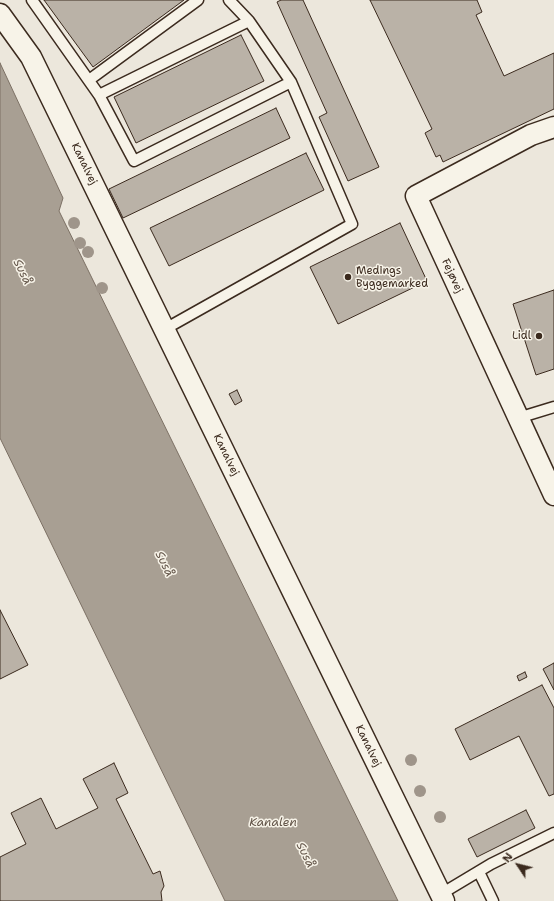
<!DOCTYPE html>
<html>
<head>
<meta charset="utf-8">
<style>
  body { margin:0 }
  #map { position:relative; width:554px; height:901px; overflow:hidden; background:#ece7dc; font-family:"Shantell Sans",sans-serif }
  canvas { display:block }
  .north { position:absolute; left:498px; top:845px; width:40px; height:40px; -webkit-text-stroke:3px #f7f3e8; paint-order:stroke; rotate:305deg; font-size:11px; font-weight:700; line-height:16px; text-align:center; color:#3b2a1e }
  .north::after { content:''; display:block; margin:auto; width:14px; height:18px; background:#3b2a1e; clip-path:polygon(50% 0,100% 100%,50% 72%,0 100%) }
</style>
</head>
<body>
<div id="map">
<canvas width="554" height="901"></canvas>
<div class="north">N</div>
</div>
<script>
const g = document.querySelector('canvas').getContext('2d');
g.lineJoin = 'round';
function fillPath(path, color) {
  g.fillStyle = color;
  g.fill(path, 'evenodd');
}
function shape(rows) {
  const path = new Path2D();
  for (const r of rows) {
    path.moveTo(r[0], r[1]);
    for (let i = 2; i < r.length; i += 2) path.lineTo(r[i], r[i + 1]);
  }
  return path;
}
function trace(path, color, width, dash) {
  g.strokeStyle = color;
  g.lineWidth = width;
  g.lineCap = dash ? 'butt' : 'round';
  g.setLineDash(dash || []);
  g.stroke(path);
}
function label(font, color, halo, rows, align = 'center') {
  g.font = font + ' "Shantell Sans",sans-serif';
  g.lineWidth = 3;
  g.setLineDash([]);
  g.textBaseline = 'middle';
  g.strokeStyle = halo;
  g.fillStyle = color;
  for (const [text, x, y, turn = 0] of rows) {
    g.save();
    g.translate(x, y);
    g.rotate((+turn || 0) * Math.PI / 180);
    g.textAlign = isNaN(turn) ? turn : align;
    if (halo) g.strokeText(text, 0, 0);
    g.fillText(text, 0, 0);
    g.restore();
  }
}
const water = shape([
  [0,63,63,198,59,211,398,901,225,901,0,438,0,63]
]);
fillPath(water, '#a89f93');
trace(water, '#7c7064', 1);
const building = shape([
  [44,0,184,0,93,67,44,0],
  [281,0,303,0,379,167,348,181,319,117,327,113,277,2,281,0],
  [370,0,477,0,482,12,476,15,504,76,554,53,554,109,443,162,440,155,436,157,425,133,432,129,370,0],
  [241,35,264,81,136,143,114,97,241,35],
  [276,108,290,138,123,218,109,189,276,108],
  [306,153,324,190,169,266,150,228,306,153],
  [400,223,427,281,338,324,310,267,400,223],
  [554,290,554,369,536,375,513,304,554,290],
  [237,390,242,401,235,405,229,394,237,390],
  [0,610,28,665,0,679,0,610],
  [554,663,554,690,543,669,554,663],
  [525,672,527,677,519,681,517,676,525,672],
  [542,685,554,708,554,794,549,796,519,736,470,760,455,729,542,685],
  [114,763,128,793,116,799,153,874,160,871,164,886,161,892,162,901,0,901,0,857,26,844,11,813,41,798,56,829,98,808,83,779,114,763],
  [526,810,535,828,477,857,468,839,526,810]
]);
fillPath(building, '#bab2a7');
trace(building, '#3b2a1e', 1);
const service = shape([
  [32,0,99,95,249,21],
  [89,80,198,0],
  [99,95,134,161,291,82],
  [165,329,352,224,291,82,249,21,229,0],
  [518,418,554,407],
  [479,872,493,901],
  [441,894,491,864,554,833]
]);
const minor = shape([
  [0,14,31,57,444,901],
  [554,127,531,135,416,196,554,495]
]);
trace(service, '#3b2a1e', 13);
trace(minor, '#3b2a1e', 23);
trace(service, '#f7f3e8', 10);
trace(minor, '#f7f3e8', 20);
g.fillStyle = '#9f958a';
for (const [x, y] of [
  [74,223],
  [80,243],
  [88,252],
  [102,288],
  [411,760],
  [420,791],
  [440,817]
]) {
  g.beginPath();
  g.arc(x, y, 6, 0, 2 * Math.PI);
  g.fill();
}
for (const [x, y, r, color] of [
  [348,277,4,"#3b2a1e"],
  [539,336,4,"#3b2a1e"]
]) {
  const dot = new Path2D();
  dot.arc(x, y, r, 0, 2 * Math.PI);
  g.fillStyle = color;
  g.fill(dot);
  trace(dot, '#f7f3e8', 1.5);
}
label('11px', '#3b2a1e', '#f7f3e8', [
  ["Kanalvej",84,164,64],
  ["Fejøvej",452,276,65],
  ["Kanalvej",226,455,64],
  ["Kanalvej",368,746,64]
]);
label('11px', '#3b2a1e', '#f7f3e8', [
  ["Medings",356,271],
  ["Byggemarked",356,284],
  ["Lidl",531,336,"right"]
], 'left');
label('italic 12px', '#615347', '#f7f3e8', [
  ["Suså",22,272,64],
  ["Suså",164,564,64],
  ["Kanalen",273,823],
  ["Suså",305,855,64]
]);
</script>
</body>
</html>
